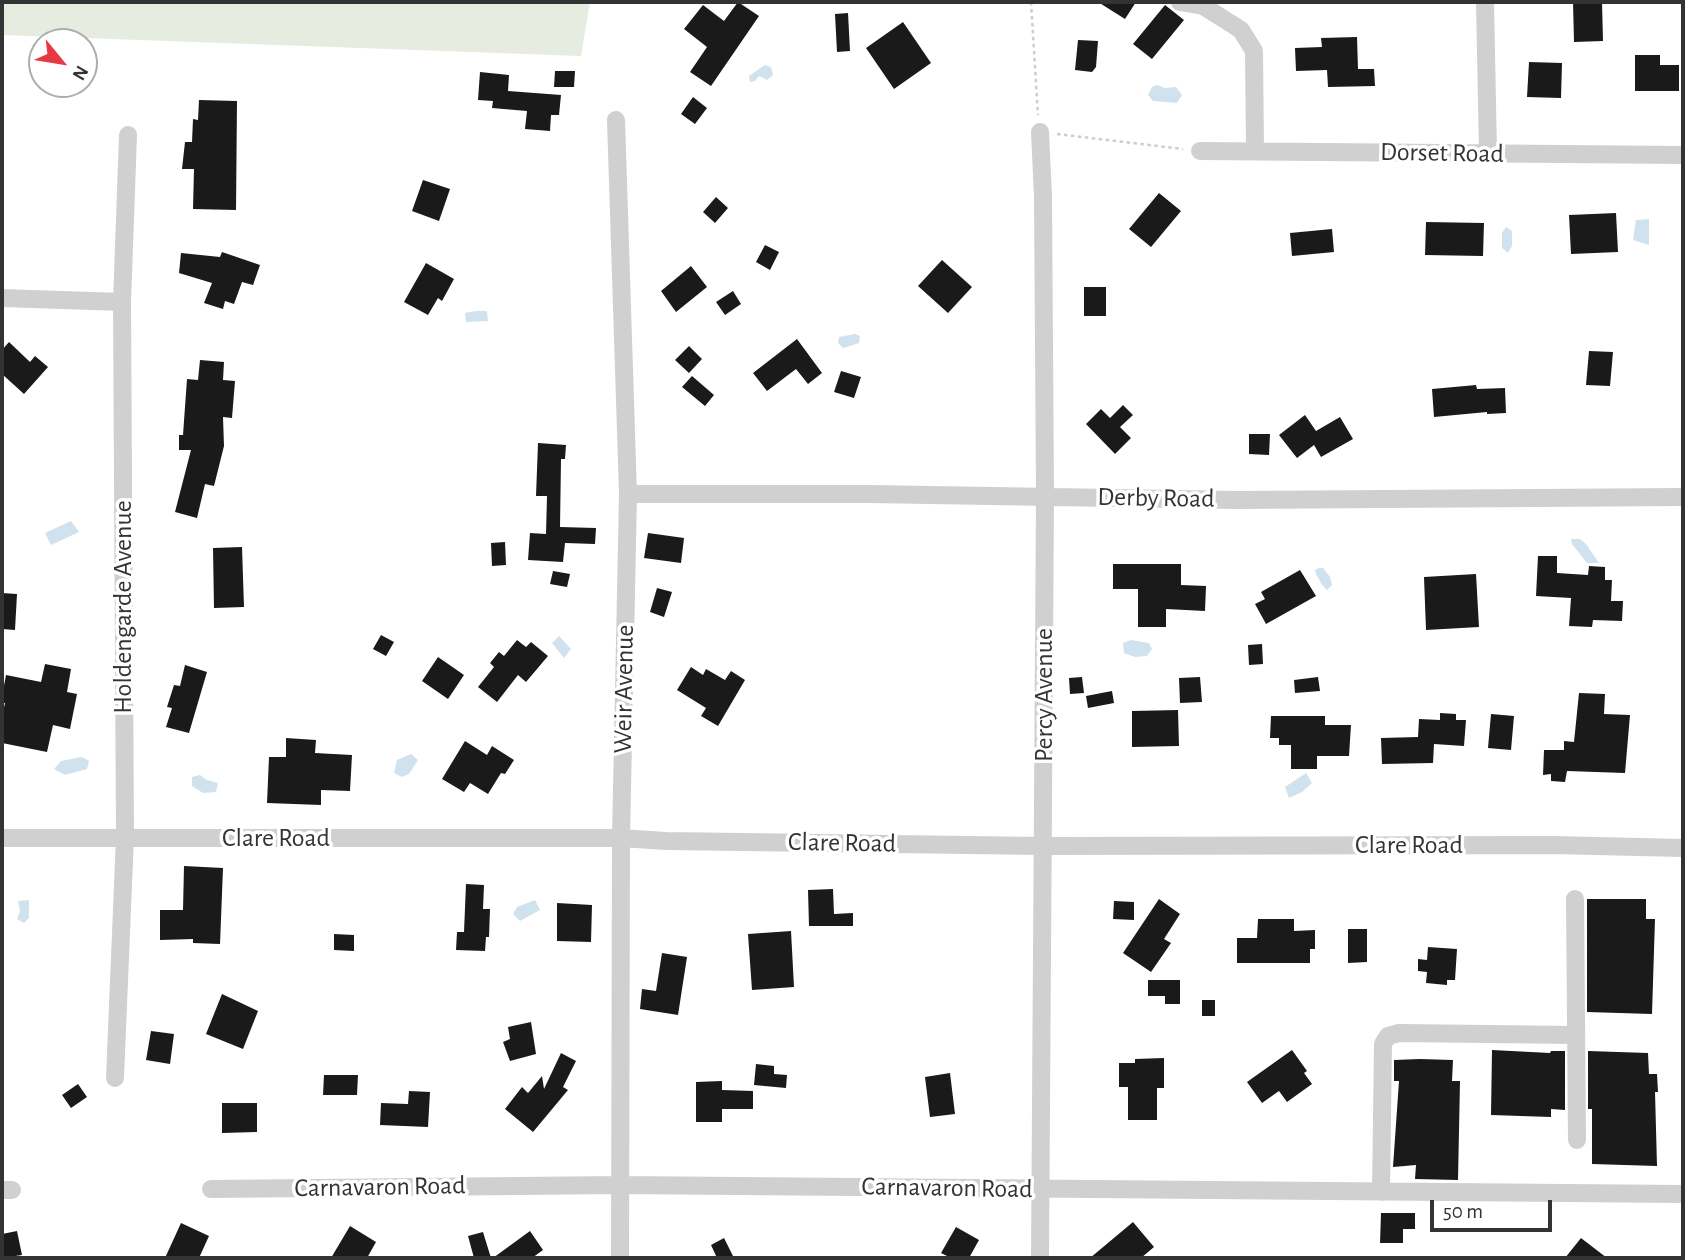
<!DOCTYPE html>
<html>
<head>
<meta charset="utf-8">
<style>
  body { margin:0 }
  #map { position:relative; width:1685px; height:1260px; overflow:hidden; background:#fff; font-family:"Alegreya Sans",sans-serif }
  canvas { display:block }
  .frame { position:absolute; inset:0; border:4px solid #333; pointer-events:none }
  .north { position:absolute; left:28px; top:28px; width:70px; height:70px; box-sizing:border-box; background:#fff; border:2px solid #adadad; border-radius:50%; rotate:120deg; font-size:19px; font-weight:700; line-height:28px; text-align:center; color:#333 }
  .north::after { content:''; display:block; margin:auto; width:24px; height:32px; background:#e63946; clip-path:polygon(50% 0,100% 100%,50% 72%,0 100%) }
  .scale { position:absolute; left:1430px; top:1200px; width:122px; height:32px; box-sizing:border-box; border:4px solid #333; border-top:0; padding-left:9px; font-size:21px; line-height:24px; white-space:nowrap; color:#333; -webkit-text-stroke:5px #fff; paint-order:stroke }
</style>
</head>
<body>
<div id="map">
<canvas width="1685" height="1260"></canvas>
<div class="frame"></div>
<div class="north">N</div>
<div class="scale">50 m</div>
</div>
<script>
const g = document.querySelector('canvas').getContext('2d');
g.lineJoin = 'round';
function fillPath(path, color) {
  g.fillStyle = color;
  g.fill(path, 'evenodd');
}
function shape(rows) {
  const path = new Path2D();
  for (const r of rows) {
    path.moveTo(r[0], r[1]);
    for (let i = 2; i < r.length; i += 2) path.lineTo(r[i], r[i + 1]);
  }
  return path;
}
function trace(path, color, width, dash) {
  g.strokeStyle = color;
  g.lineWidth = width;
  g.lineCap = dash ? 'butt' : 'round';
  g.setLineDash(dash || []);
  g.stroke(path);
}
function label(font, color, halo, rows, align = 'center') {
  g.font = font + ' "Alegreya Sans",sans-serif';
  g.lineWidth = 7;
  g.setLineDash([]);
  g.textBaseline = 'middle';
  g.strokeStyle = halo;
  g.fillStyle = color;
  for (const [text, x, y, turn = 0] of rows) {
    g.save();
    g.translate(x, y);
    g.rotate((+turn || 0) * Math.PI / 180);
    g.textAlign = isNaN(turn) ? turn : align;
    if (halo) g.strokeText(text, 0, 0);
    g.fillText(text, 0, 0);
    g.restore();
  }
}
fillPath(shape([
  [2,2,590,2,581,56,2,35]
]), '#e6ecdf');
fillPath(shape([
  [765,65,771,67,773,75,767,80,759,76,755,81,750,82,749,76],
  [1157,85,1165,88,1176,87,1182,95,1177,103,1153,101,1148,95,1152,87],
  [1649,219,1649,245,1633,240,1636,220],
  [1506,227,1512,231,1512,246,1508,253,1502,248,1502,233],
  [476,311,487,311,488,321,466,322,465,313],
  [855,334,860,336,859,343,843,348,838,343,839,337],
  [71,521,79,532,51,545,45,533],
  [1571,539,1580,539,1586,544,1599,563,1587,563,1572,544],
  [1319,568,1323,568,1330,577,1332,585,1327,590,1322,585,1316,574,1315,570],
  [559,636,571,649,564,658,552,643],
  [1131,640,1149,643,1152,649,1147,656,1135,657,1124,653,1123,643],
  [411,754,418,760,409,774,402,777,394,773,397,760],
  [82,757,89,761,87,769,65,775,54,769,61,761],
  [1306,773,1312,783,1302,792,1289,798,1285,787],
  [200,775,207,780,218,783,216,792,203,793,192,786,192,777],
  [29,900,29,918,24,923,17,919,20,911,18,901],
  [535,900,540,910,520,921,513,914,517,907]
]), '#cfe2ee');
fillPath(shape([
  [738,2,759,16,711,86,690,72,707,47,684,29,703,5,724,21],
  [1098,2,1136,2,1125,19],
  [1573,2,1602,2,1603,41,1574,42],
  [1165,5,1184,20,1152,59,1133,44],
  [848,13,850,51,837,52,835,14],
  [903,22,931,63,894,89,866,48],
  [1357,37,1358,69,1374,69,1375,86,1328,87,1327,70,1296,71,1295,48,1322,47,1321,38],
  [1078,40,1098,41,1096,67,1092,72,1075,70],
  [1635,55,1660,55,1660,65,1679,65,1679,91,1635,91],
  [1529,62,1562,63,1561,98,1527,97],
  [555,71,575,71,574,87,554,87],
  [480,72,509,75,508,91,561,95,559,115,551,115,550,131,525,129,527,111,492,108,493,101,478,100],
  [693,97,707,108,695,124,681,114],
  [199,100,237,101,236,210,193,209,194,169,182,169,185,142,192,142,193,119,198,120],
  [423,180,450,189,439,221,412,211],
  [1159,193,1181,211,1151,247,1129,229],
  [716,197,728,208,715,223,703,212],
  [1616,213,1618,252,1571,254,1569,215],
  [1426,222,1484,223,1483,256,1425,255],
  [1332,229,1334,252,1292,256,1290,233],
  [765,245,779,252,770,270,756,262],
  [222,252,260,265,253,285,242,282,234,304,225,301,223,309,204,303,212,283,179,273,181,253,220,257],
  [942,260,972,287,948,313,918,286],
  [426,263,454,279,442,301,438,298,428,315,404,302],
  [691,266,707,287,676,312,661,291],
  [1084,287,1106,287,1106,316,1084,316],
  [733,291,741,304,725,315,716,302],
  [797,339,822,373,808,384,796,369,767,391,753,373],
  [9,342,30,362,35,356,48,367,24,394,2,374,2,350],
  [689,346,702,359,689,373,675,360],
  [1589,351,1613,352,1610,386,1586,385],
  [200,360,224,362,223,380,235,381,232,418,223,417,224,446,214,486,205,484,197,518,175,512,191,450,179,450,179,435,183,435,187,379,198,380],
  [841,371,861,377,854,398,834,392],
  [692,376,714,395,705,406,682,387],
  [1476,385,1477,389,1505,388,1506,413,1487,414,1487,412,1434,417,1432,389],
  [1123,405,1133,415,1120,427,1131,438,1115,454,1086,424,1101,409,1110,418],
  [1305,415,1316,431,1340,417,1353,439,1321,457,1314,445,1297,458,1279,435],
  [1249,434,1270,434,1269,455,1249,454],
  [538,443,566,445,565,459,561,459,560,527,596,528,595,544,565,543,563,562,528,560,530,533,546,534,547,496,536,496],
  [648,533,684,538,681,563,644,558],
  [505,542,506,565,492,566,491,543],
  [242,547,244,607,214,608,213,548],
  [1538,556,1557,556,1557,573,1588,575,1589,566,1605,567,1605,580,1612,580,1611,601,1623,601,1622,621,1593,620,1592,627,1569,626,1571,598,1536,596],
  [1113,564,1181,564,1181,585,1206,586,1205,611,1166,609,1166,627,1138,627,1138,589,1113,589],
  [1300,570,1316,596,1266,624,1255,604,1265,599,1261,592],
  [553,571,570,574,567,587,550,584],
  [1476,574,1479,627,1426,630,1424,577],
  [657,588,672,592,664,617,650,612],
  [2,593,17,594,15,630,2,629],
  [381,635,394,642,386,656,373,649],
  [517,640,526,647,531,642,548,656,526,682,518,675,497,702,478,687,494,667,490,663,499,652,504,656],
  [1262,644,1263,664,1249,665,1248,645],
  [438,657,464,675,448,699,422,681],
  [45,664,71,669,67,692,77,694,70,729,53,725,47,752,2,743,2,716,5,703,2,703,2,696,6,675,41,682],
  [185,665,207,672,189,733,166,727,172,708,167,707,174,685,180,686],
  [691,667,703,675,706,669,725,680,731,671,745,680,718,726,701,716,706,708,677,690],
  [1082,677,1084,693,1070,694,1069,678],
  [1200,677,1202,702,1180,703,1179,678],
  [1318,677,1320,691,1295,693,1294,680],
  [1112,691,1114,703,1088,708,1086,696],
  [1579,693,1605,694,1604,714,1630,715,1625,773,1567,771,1565,782,1551,781,1551,774,1543,775,1544,750,1564,750,1564,741,1574,742],
  [1178,710,1179,746,1132,747,1132,711],
  [1440,713,1456,714,1456,720,1466,720,1464,746,1434,744,1433,763,1382,764,1381,738,1418,737,1419,719,1440,720],
  [1491,714,1514,716,1511,750,1488,748],
  [1271,716,1325,716,1325,725,1351,725,1349,756,1317,756,1317,769,1291,769,1291,745,1279,745,1279,738,1270,738],
  [286,738,316,740,315,753,352,755,350,791,321,790,321,805,267,803,269,757,286,757],
  [465,741,487,755,492,746,514,760,505,774,501,773,488,794,470,783,464,792,442,779],
  [184,866,223,868,220,944,193,943,193,939,160,940,160,910,183,910],
  [466,884,484,885,483,909,490,909,489,937,486,937,485,951,456,950,457,932,464,932],
  [833,889,834,914,853,913,853,926,809,926,808,890],
  [1159,899,1180,914,1164,939,1171,943,1151,972,1123,953],
  [1587,899,1646,899,1646,919,1655,919,1652,1014,1587,1012],
  [1114,901,1134,902,1134,920,1113,919],
  [557,903,592,905,591,942,557,941],
  [1258,919,1294,919,1294,931,1315,930,1315,949,1310,949,1310,963,1237,963,1237,938,1257,938],
  [1348,929,1367,929,1367,962,1348,963],
  [791,931,794,987,752,990,748,934],
  [334,934,354,935,354,951,334,950],
  [1428,947,1457,949,1455,980,1447,980,1447,985,1426,983,1427,972,1418,971,1418,959,1427,960],
  [662,953,687,957,678,1015,640,1009,642,989,656,991],
  [1148,980,1180,980,1180,1004,1165,1004,1165,996,1148,996],
  [222,994,258,1011,243,1049,206,1034],
  [1202,1000,1215,1000,1215,1016,1202,1016],
  [531,1022,536,1054,510,1061,503,1042,510,1039,508,1027],
  [151,1031,174,1034,170,1064,146,1060],
  [1292,1050,1307,1071,1304,1073,1312,1084,1287,1102,1279,1091,1262,1103,1247,1082],
  [1492,1050,1550,1053,1551,1051,1565,1051,1565,1110,1551,1109,1551,1117,1491,1115],
  [1588,1051,1648,1053,1649,1074,1657,1074,1658,1092,1655,1092,1657,1166,1592,1164,1592,1109,1588,1109],
  [561,1053,576,1061,563,1087,568,1090,533,1132,505,1109,522,1087,528,1093,542,1076,544,1089],
  [1164,1058,1164,1088,1157,1088,1157,1120,1128,1120,1128,1087,1119,1087,1119,1063,1135,1063,1135,1059],
  [1420,1059,1453,1060,1452,1081,1460,1081,1458,1180,1415,1179,1416,1165,1393,1167,1399,1081,1394,1081,1394,1060],
  [756,1064,774,1066,774,1074,787,1075,786,1088,754,1085],
  [950,1073,955,1114,930,1117,925,1077],
  [324,1075,358,1075,357,1095,323,1095],
  [722,1081,722,1090,753,1091,753,1109,722,1109,722,1122,696,1122,696,1082],
  [78,1084,87,1097,71,1108,62,1095],
  [409,1091,430,1092,428,1127,380,1125,381,1103,408,1104],
  [222,1103,257,1103,257,1132,222,1133],
  [1381,1213,1415,1213,1415,1229,1403,1229,1403,1243,1380,1243],
  [1133,1222,1154,1247,1141,1258,1090,1258],
  [181,1223,209,1236,199,1258,165,1258],
  [350,1226,376,1242,367,1258,331,1258],
  [956,1227,979,1240,969,1258,951,1258,941,1253],
  [17,1231,22,1255,2,1258,2,1234],
  [530,1231,543,1250,532,1258,493,1258],
  [483,1232,491,1258,474,1258,468,1236],
  [724,1238,734,1258,717,1258,711,1245],
  [1581,1238,1607,1258,1565,1258]
]), '#1a1a1a');
trace(shape([
  [1031,2,1038,115],
  [1057,134,1183,149]
]), '#cdcdcd', 2.5, [3.5, 3.5]);
trace(shape([
  [1180,2,1203,6,1241,30,1254,51,1255,151],
  [1485,2,1488,153],
  [616,120,628,494,621,838,620,1258],
  [1200,151,1683,155],
  [2,298,122,302],
  [628,494,869,494,1236,500,1683,497],
  [2,838,621,838,666,841,1043,846,1552,845,1683,848],
  [1575,899,1577,1140],
  [115,1078,125,837,122,302,128,135],
  [211,1189,620,1185,1683,1194],
  [2,1190,12,1190],
  [1381,1192,1383,1044,1388,1036,1399,1033,1576,1035],
  [1040,1258,1045,496,1043,197,1040,132]
]), '#d0d0d0', 18);
label('26px', '#333', '#fff', [
  ["Dorset Road",1442,153,1],
  ["Derby Road",1156,498,1],
  ["Holdengarde Avenue",123,607,-90],
  ["Weir Avenue",624,689,-89],
  ["Percy Avenue",1044,695,-90],
  ["Clare Road",276,838],
  ["Clare Road",842,843,1],
  ["Clare Road",1409,845],
  ["Carnavaron Road",380,1187,-1],
  ["Carnavaron Road",947,1188,1]
]);
</script>
</body>
</html>
